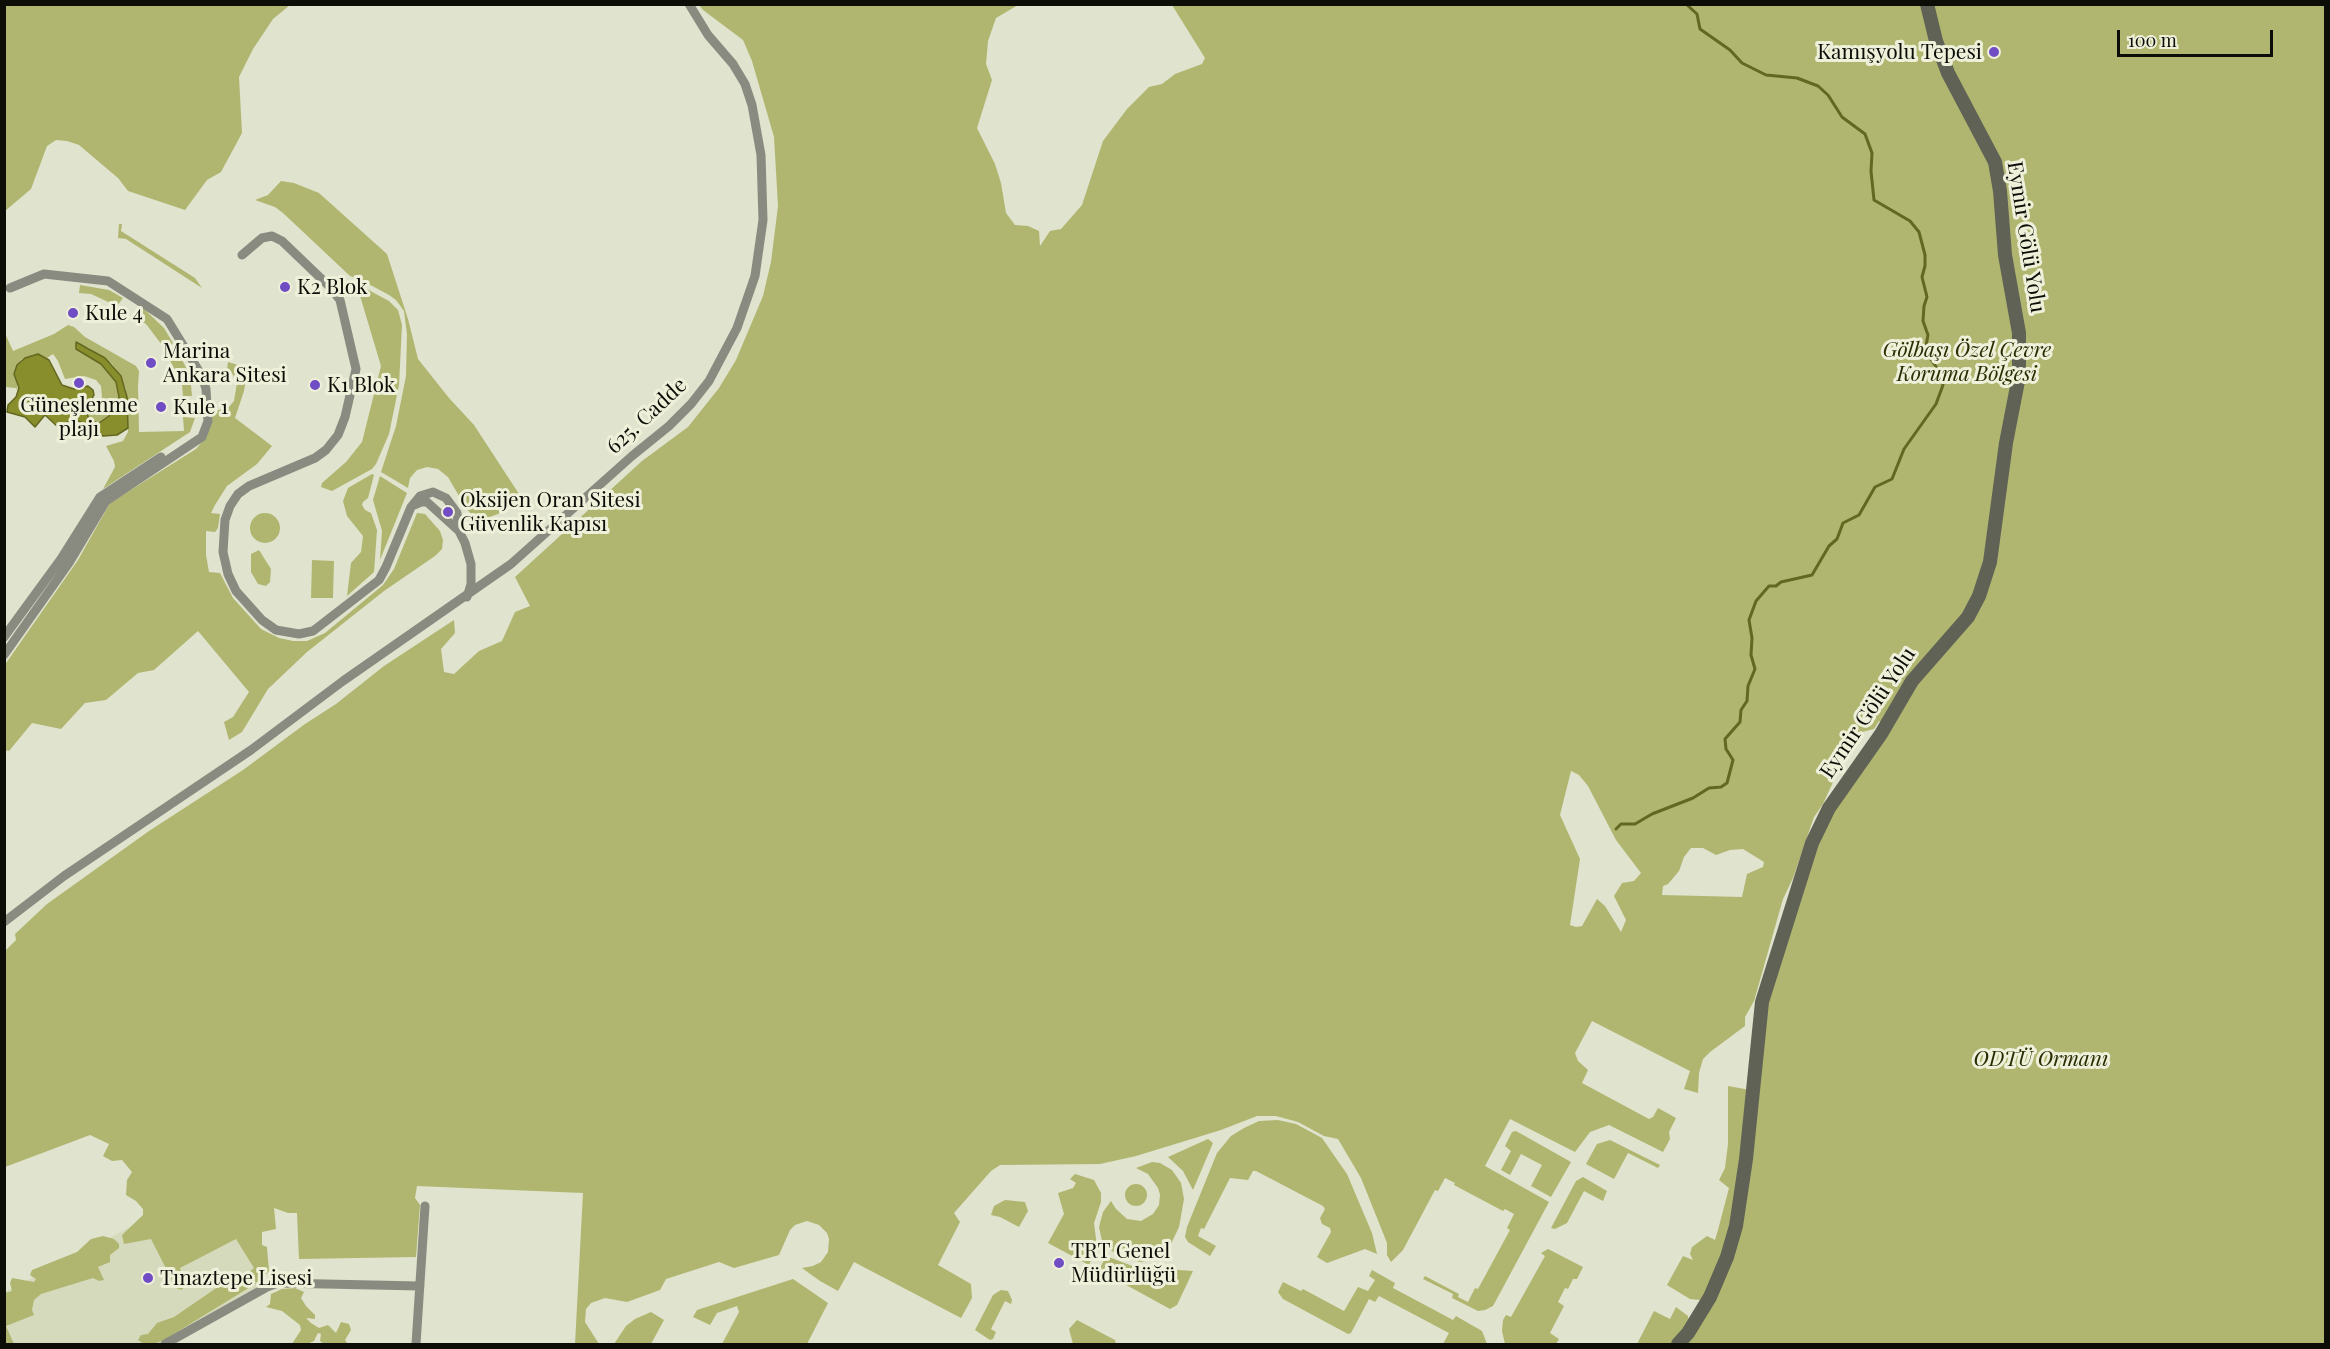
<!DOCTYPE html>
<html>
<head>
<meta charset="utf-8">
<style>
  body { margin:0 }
  #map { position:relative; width:2330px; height:1349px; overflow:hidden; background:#e0e3cd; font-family:"Playfair Display",serif }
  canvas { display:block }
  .frame { position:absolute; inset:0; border:6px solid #0c0d06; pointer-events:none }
  .scale { position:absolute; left:2117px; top:30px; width:156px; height:27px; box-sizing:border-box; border:3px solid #0c0d06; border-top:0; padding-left:8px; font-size:18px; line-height:21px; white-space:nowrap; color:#0c0d06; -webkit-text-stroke:4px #eef0da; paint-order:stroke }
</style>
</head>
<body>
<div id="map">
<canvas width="2330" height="1349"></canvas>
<div class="frame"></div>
<div class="scale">100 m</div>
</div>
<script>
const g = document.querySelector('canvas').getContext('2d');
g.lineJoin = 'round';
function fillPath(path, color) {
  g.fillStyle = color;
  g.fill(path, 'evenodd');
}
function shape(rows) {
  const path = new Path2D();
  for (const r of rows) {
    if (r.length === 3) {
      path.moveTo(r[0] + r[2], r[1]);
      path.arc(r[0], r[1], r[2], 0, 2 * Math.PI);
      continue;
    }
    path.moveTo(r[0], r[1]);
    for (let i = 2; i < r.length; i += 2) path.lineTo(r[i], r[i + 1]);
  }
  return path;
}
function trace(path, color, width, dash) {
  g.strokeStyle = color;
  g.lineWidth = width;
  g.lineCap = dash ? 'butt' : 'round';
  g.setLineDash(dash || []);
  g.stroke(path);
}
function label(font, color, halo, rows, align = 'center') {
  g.font = font + ' "Playfair Display",serif';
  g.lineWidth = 6;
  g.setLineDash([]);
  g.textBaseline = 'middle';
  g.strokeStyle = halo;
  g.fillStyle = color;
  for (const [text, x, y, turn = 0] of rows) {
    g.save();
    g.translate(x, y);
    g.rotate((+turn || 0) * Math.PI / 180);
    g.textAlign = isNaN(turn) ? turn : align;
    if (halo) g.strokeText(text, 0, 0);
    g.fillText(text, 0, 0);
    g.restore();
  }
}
fillPath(shape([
  [144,1220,237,1225,267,1287,165,1344,5,1344,5,1292]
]), '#d6dabc');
fillPath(shape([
  [5,4,290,4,290,5,273,19,253,49,239,77,242,133,221,172,207,180,185,210,128,191,118,178,79,145,67,141,56,140,47,146,31,189,5,211],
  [699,5,1018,5,996,18,988,41,986,64,992,80,977,128,995,164,1001,183,1006,213,1015,225,1028,226,1039,231,1040,246,1050,231,1061,229,1082,205,1103,141,1127,109,1149,87,1162,84,1175,74,1202,64,1205,58,1172,5,2325,5,2325,1344,1678,1344,1727,1257,1759,1025,1812,843,1885,725,1879,721,1874,729,1858,733,1840,749,1833,782,1823,804,1814,817,1793,878,1783,899,1754,1001,1745,1017,1745,1026,1710,1052,1703,1059,1699,1073,1698,1093,1684,1089,1690,1071,1592,1021,1575,1053,1578,1061,1588,1070,1582,1083,1649,1119,1653,1117,1658,1108,1676,1118,1669,1132,1670,1139,1663,1152,1609,1125,1590,1132,1575,1152,1510,1119,1485,1166,1549,1202,1493,1306,1485,1310,1478,1311,1452,1298,1453,1294,1423,1279,1425,1276,1459,1294,1458,1297,1468,1302,1475,1288,1478,1289,1510,1230,1507,1228,1514,1214,1505,1209,1503,1211,1454,1185,1455,1183,1445,1178,1438,1191,1435,1190,1403,1250,1391,1262,1387,1255,1387,1243,1361,1178,1338,1139,1324,1136,1298,1122,1276,1116,1257,1116,1221,1130,1136,1156,1100,1164,1000,1165,991,1171,954,1213,960,1222,938,1265,971,1284,972,1298,961,1318,854,1262,838,1291,820,1281,802,1268,813,1266,821,1262,828,1252,829,1239,827,1233,819,1225,807,1221,795,1225,790,1230,779,1255,734,1268,719,1262,666,1279,660,1290,627,1302,605,1298,591,1303,586,1309,585,1322,599,1344,575,1344,583,1193,417,1186,415,1198,420,1205,416,1257,299,1259,297,1213,288,1213,274,1208,276,1229,262,1232,262,1245,267,1247,269,1271,260,1281,164,1340,154,1344,144,1344,138,1340,141,1335,148,1334,157,1323,174,1317,225,1282,242,1278,254,1268,236,1239,180,1268,185,1284,182,1290,176,1288,151,1239,124,1244,122,1235,143,1215,143,1209,136,1201,126,1195,127,1180,132,1172,122,1160,112,1161,103,1156,109,1144,90,1135,5,1167,4,952,16,940,15,934,47,904,149,831,243,770,305,724,336,704,384,666,454,620,455,633,441,649,444,672,454,674,479,651,502,641,515,612,530,606,515,577,642,461,688,427,719,388,736,360,763,296,771,262,778,206,774,137,752,61,743,40,703,10],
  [1571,771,1579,775,1588,786,1616,840,1641,873,1634,881,1622,883,1614,896,1626,920,1621,932,1605,906,1597,899,1582,926,1576,927,1570,925,1580,859,1560,815],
  [1691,848,1703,848,1716,855,1730,850,1743,849,1764,862,1763,867,1747,874,1742,897,1662,895,1663,886,1668,884,1679,871,1684,857],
  [281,181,294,183,319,193,387,254,408,319,418,359,449,398,474,425,521,497,498,514,484,519,472,515,466,508,448,477,438,469,427,467,417,470,410,478,408,488,381,472,396,426,406,376,407,334,404,311,396,300,389,295,363,281,350,276,283,213,275,207,255,200,268,195],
  [119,224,122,224,121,231,195,278,202,288,126,239,118,238],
  [80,285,109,290,123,298,117,306,91,294,79,293],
  [361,286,389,301,398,310,402,325,399,385,389,434,376,464,372,469,332,491,321,487,322,483,346,462,362,442,381,366,358,289],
  [143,308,164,328,173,343,165,349,146,324,137,318],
  [68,325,74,327,85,337,136,366,139,371,138,386,139,432,184,431,183,417,195,418,190,432,103,489,115,467,114,461,106,446,123,441,128,432,126,390,121,376,112,364,89,348,76,343,76,349,101,364,116,382,119,397,116,405,109,416,99,423,89,420,86,410,92,412,100,403,102,397,101,386,96,380,84,376,65,379,58,361,53,354,47,358,43,356,22,359,17,365,16,379,18,391,16,388,5,387,4,331,13,351,54,334],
  [179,354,190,375,192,396,183,396,182,385,169,358],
  [228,362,248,368,244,391,235,418,272,446,257,464,227,486,215,505,211,513,220,514,218,528,215,532,206,531,206,555,209,572,220,573,233,598,261,629,279,638,293,641,307,641,325,633,383,585,394,569,417,513,425,514,440,531,443,540,442,549,435,556,384,591,307,652,268,689,242,732,229,740,224,722,233,717,249,692,198,631,154,670,138,673,106,700,85,703,61,729,32,723,9,751,5,750,4,666,78,560,110,503,196,449,207,436,212,412,229,407,234,401,237,383,232,373,227,369],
  [372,474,374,475,368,498,363,502,362,505,365,510,371,513,377,530,374,572,347,596,351,563,361,552,363,536,347,516,343,501,348,488],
  [380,476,407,493,380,560,382,531,373,500],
  [265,528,15],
  [259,550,271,569,270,582,266,586,258,584,251,572,251,554],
  [312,560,334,561,333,598,311,598],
  [1728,1086,1750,1090,1739,1184,1724,1252,1707,1296,1700,1300,1690,1299,1667,1285,1683,1256,1693,1260,1690,1254,1692,1247,1707,1236,1715,1240,1718,1230,1729,1188,1719,1180,1725,1168,1728,1144],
  [1278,1120,1296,1124,1322,1138,1347,1174,1372,1233,1377,1254,1365,1249,1327,1263,1317,1257,1331,1232,1330,1228,1322,1224,1320,1218,1325,1209,1323,1206,1256,1171,1253,1171,1248,1180,1230,1178,1204,1229,1201,1228,1198,1236,1216,1246,1210,1256,1188,1242,1185,1237,1187,1227,1217,1153,1231,1136,1244,1128,1259,1121],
  [1516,1131,1571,1162,1551,1197,1531,1186,1542,1165,1521,1154,1510,1175,1501,1170,1511,1151,1505,1146,1512,1132],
  [1208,1139,1213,1143,1193,1190,1183,1171,1168,1157],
  [1610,1140,1660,1165,1658,1168,1628,1153,1614,1179,1586,1164,1597,1144],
  [1152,1162,1160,1163,1172,1170,1181,1183,1184,1199,1179,1227,1170,1246,1155,1259,1141,1262,1125,1258,1110,1250,1102,1241,1099,1227,1103,1212,1111,1201,1116,1209,1127,1219,1141,1221,1153,1214,1159,1205,1160,1195,1158,1188,1148,1174,1136,1168],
  [1075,1174,1094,1180,1101,1193,1101,1202,1094,1223,1097,1247,1089,1265,1048,1243,1064,1214,1058,1193,1073,1188,1076,1183,1070,1179],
  [1583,1177,1607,1191,1603,1201,1584,1191,1567,1223,1555,1229,1551,1228,1576,1181],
  [1136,1195,11],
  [1005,1200,1025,1202,1028,1211,1019,1227,1000,1217,991,1215,994,1206],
  [103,1236,114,1239,119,1244,119,1248,110,1255,110,1262,98,1267,104,1280,99,1281,93,1278,41,1294,34,1300,32,1310,34,1315,6,1326,14,1344,5,1344,5,1293,12,1291,10,1283,12,1278,34,1282,36,1279,30,1275,32,1270,77,1252,91,1239],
  [1548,1249,1583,1267,1577,1279,1573,1279,1568,1289,1565,1288,1558,1302,1564,1306,1550,1333,1559,1339,1556,1344,1505,1344,1502,1331,1503,1320,1506,1315,1511,1317,1545,1256,1541,1253],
  [1106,1256,1135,1267,1193,1271,1177,1305,1170,1309,1099,1270],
  [1372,1270,1395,1283,1393,1288,1453,1320,1456,1316,1482,1331,1487,1344,1443,1344,1449,1333,1379,1296,1375,1302,1369,1299,1351,1333,1348,1334,1283,1299,1278,1292,1283,1282,1301,1291,1303,1289,1344,1311,1358,1287,1368,1291,1375,1280,1369,1276],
  [793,1279,828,1303,807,1344,722,1344,739,1312,737,1306,717,1313,710,1325,693,1317,697,1310],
  [295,1288,304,1292,301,1298,306,1306,315,1315,315,1319,306,1318,311,1323,319,1328,328,1325,336,1333,341,1322,349,1324,351,1330,345,1340,348,1344,324,1344,320,1341,321,1334,318,1333,314,1341,307,1344,292,1344,301,1330,300,1325,282,1311,266,1307,270,1304,271,1294,282,1289],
  [1001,1290,1008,1291,1012,1300,1011,1304,1005,1301,991,1329,996,1332,993,1339,990,1340,975,1330,993,1295],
  [1676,1307,1688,1316,1689,1322,1673,1344,1637,1344,1654,1311,1670,1319],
  [651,1312,664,1320,651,1344,614,1344,626,1326,635,1319],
  [1077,1320,1115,1340,1116,1344,1073,1344,1069,1329]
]), '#b0b670');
const water = shape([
  [76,342,105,358,121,376,127,397,128,428,117,435,103,436,83,423,76,420,67,422,59,428,45,415,35,427,25,417,7,412,8,405,16,397,19,388,14,374,17,365,25,358,38,354,49,360,62,385,74,389,88,386,93,390,94,395,86,410,89,420,99,423,109,416,119,397,116,382,101,364,76,349,76,342]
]);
fillPath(water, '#888e2b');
trace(water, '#636720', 1.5);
trace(shape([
  [1616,829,1621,824,1635,824,1652,814,1693,798,1709,788,1721,787,1727,783,1733,760,1726,749,1725,739,1740,722,1741,710,1747,701,1748,686,1755,669,1751,655,1752,638,1749,620,1756,601,1769,586,1776,586,1781,582,1812,575,1829,546,1837,539,1843,523,1859,515,1875,487,1892,479,1904,449,1936,404,1943,385,1942,375,1925,351,1928,335,1923,321,1924,306,1927,297,1922,277,1925,266,1925,255,1919,232,1910,221,1874,200,1871,171,1872,153,1865,134,1842,117,1828,95,1818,86,1797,78,1766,75,1742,63,1730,50,1700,29,1697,14,1686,4]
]), '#636720', 3);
trace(shape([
  [242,255,262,238,272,236,282,241,331,288,340,300,356,369,345,417,338,435,326,450,315,458,249,486,238,494,230,506,225,520,223,552,228,574,236,591,262,620,276,630,299,634,313,631,379,580,386,567,411,507,420,496,433,492,446,498,457,513,459,531,465,543,471,564,471,584,467,597],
  [414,505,421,502,427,502,459,531],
  [4,637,61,559,100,497,161,457],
  [4,655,69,563,106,501,202,437,208,421,206,389,202,376,167,319,108,281,44,274,10,288],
  [4,922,64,876,251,750,343,681,511,564,632,456,669,426,691,404,709,381,737,328,755,276,763,220,761,155,752,105,745,84,733,64,708,35,689,4],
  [165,1344,267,1287,278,1283,420,1286],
  [416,1344,425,1206]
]), '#898b81', 9);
trace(shape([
  [1678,1344,1688,1333,1710,1297,1727,1257,1736,1226,1746,1159,1762,1002,1812,843,1829,808,1881,734,1912,681,1968,617,1979,596,1990,562,2006,443,2019,376,2019,333,2005,255,2000,191,1995,162,1948,73,1936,41,1927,4]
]), '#606255', 14);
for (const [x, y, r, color] of [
  [1994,52,6,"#704cc5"],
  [285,287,6,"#704cc5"],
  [73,313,6,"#704cc5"],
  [151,363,6,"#704cc5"],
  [79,383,6,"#704cc5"],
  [315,385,6,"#704cc5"],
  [161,407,6,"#704cc5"],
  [448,512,6,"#704cc5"],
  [1059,1263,6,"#704cc5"],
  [148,1278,6,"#704cc5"]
]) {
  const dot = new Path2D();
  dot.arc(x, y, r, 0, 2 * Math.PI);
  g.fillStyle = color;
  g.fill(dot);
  trace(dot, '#eef0da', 2);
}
label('21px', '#0c0d06', '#eef0da', [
  ["Kamışyolu Tepesi",1982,52,"right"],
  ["K2 Blok",297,287],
  ["Kule 4",85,313],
  ["Marina",163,351],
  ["Ankara Sitesi",163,375],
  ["K1 Blok",327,385],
  ["Güneşlenme",79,405,"center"],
  ["plajı",79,429,"center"],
  ["Kule 1",173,407],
  ["Oksijen Oran Sitesi",460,500],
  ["Güvenlik Kapısı",460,524],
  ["TRT Genel",1071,1251],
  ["Müdürlüğü",1071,1275],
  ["Tınaztepe Lisesi",160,1278]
], 'left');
label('21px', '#0c0d06', '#eef0da', [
  ["Eymir Gölü Yolu",2026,237,81],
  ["625. Cadde",647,416,-43],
  ["Eymir Gölü Yolu",1868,713,-56]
]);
label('italic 21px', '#2a2c02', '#eef0da', [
  ["Gölbaşı Özel Çevre",1967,350],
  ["Koruma Bölgesi",1967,374],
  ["ODTÜ Ormanı",2041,1059]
]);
</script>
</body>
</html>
